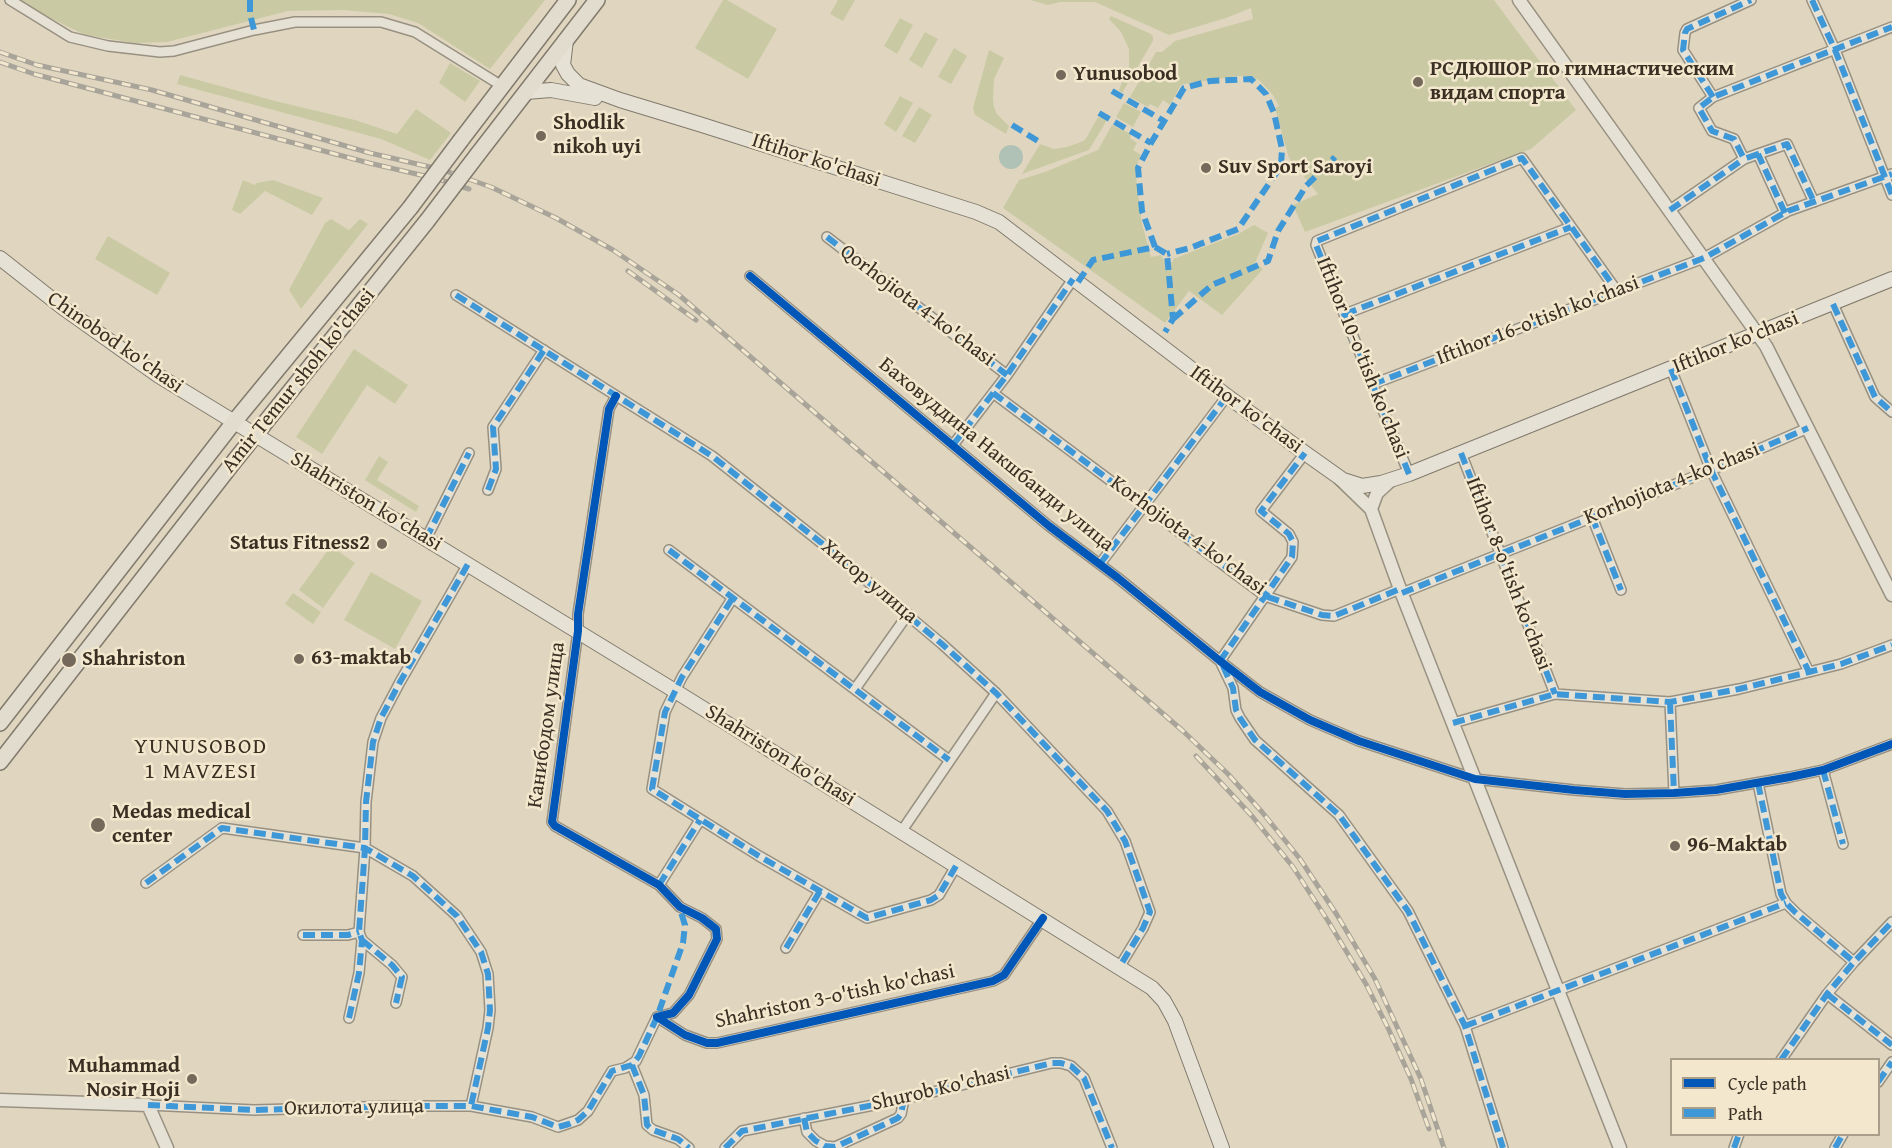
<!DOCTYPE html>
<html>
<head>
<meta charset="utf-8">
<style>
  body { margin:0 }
  #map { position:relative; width:1892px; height:1148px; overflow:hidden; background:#e0d6bf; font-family:"Gentium Book Plus",serif }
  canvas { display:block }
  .legend { position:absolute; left:1670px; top:1058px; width:210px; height:78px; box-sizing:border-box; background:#f3e8cd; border:2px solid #a99e89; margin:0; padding:8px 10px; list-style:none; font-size:18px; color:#3a2f23 }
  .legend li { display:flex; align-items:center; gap:12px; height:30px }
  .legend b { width:30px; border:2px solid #a99e89 }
</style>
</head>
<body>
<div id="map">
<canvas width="1892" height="1148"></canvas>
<ul class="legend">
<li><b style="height:8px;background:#0057b8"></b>Cycle path</li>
<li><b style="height:8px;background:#3e97d6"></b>Path</li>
</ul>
</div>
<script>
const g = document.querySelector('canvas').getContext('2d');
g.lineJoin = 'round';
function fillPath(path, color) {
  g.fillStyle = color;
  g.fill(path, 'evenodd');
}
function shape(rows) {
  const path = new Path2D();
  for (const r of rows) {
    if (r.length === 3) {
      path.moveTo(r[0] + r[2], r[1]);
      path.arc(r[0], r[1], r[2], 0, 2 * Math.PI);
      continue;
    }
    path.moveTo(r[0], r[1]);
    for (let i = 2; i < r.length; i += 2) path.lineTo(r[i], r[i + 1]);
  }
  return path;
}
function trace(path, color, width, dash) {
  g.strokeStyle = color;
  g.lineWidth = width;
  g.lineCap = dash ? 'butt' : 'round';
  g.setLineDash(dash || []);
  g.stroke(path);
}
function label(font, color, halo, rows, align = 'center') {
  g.font = font + ' "Gentium Book Plus",serif';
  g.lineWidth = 5;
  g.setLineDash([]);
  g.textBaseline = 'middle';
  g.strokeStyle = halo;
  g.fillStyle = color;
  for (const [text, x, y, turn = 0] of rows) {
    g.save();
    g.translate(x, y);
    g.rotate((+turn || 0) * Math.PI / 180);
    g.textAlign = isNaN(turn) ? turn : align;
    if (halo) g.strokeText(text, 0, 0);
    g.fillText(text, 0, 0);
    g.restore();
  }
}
fillPath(shape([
  [20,0,545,0,490,69,418,23,389,14,343,10,288,11,167,42,135,43,85,35,44,15],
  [723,0,727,0,777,29,748,79,695,48],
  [838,0,855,0,843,21,830,14],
  [1030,0,1494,0,1576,110,1531,149,1305,232,1293,205,1318,194,1289,158,1275,108,1279,106,1273,95,1260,81,1253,77,1238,76,1184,84,1181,85,1170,105,1163,100,1158,108,1150,104,1148,107,1130,97,1156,52,1162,52,1175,41,1253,19,1251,8,1226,18,1169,35,1095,2,1060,2,1048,5],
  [1111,16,1151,34,1153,37,1153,41,1122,93,1119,90,1129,66,1129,49,1121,32,1109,19],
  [900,18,913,25,897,54,884,46],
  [925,32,938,39,922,68,909,60],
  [954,48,967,56,951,84,938,77],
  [989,50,1004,58,994,79,993,99,994,107,997,114,1009,126,1006,134,975,115,973,108],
  [450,63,480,81,465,102,439,83],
  [180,75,275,101,355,120,397,134,416,109,451,133,430,160,381,139,177,84],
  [900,96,913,103,896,132,884,124],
  [1124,103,1141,112,1133,127,1116,117],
  [919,107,932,115,915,143,902,136],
  [1098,117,1103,118,1107,120,1089,150,1022,174,1040,144,1054,149,1067,147,1081,142,1085,140],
  [1112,125,1131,134,1130,138,1137,143,1133,150,1141,155,1135,169,1142,224,1151,257,1161,255,1166,264,1173,262,1173,259,1238,234,1254,225,1268,233,1255,263,1263,269,1222,315,1189,291,1165,323,1003,208,1019,180,1045,172,1098,150],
  [243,180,255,185,257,183,273,180,323,198,312,215,265,191,240,214,232,210],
  [331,219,349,230,360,219,368,224,301,309,289,290,325,223],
  [108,236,170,273,157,295,95,259],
  [354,349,408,385,395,404,367,385,322,454,296,437],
  [379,456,388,462,377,480,419,506,416,512,365,480],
  [331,546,355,563,323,608,299,590],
  [371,572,422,601,395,649,344,620],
  [293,593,321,612,313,624,285,604]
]), '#c9caa4');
fillPath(shape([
  [1011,157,12]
]), '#afc2b5');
const minor = shape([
  [10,0,70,37,108,46,160,52,174,51,254,30,295,22,381,22,415,32,502,86],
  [1812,0,1835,50,1892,195],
  [1713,97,1683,50,1685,33,1687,29,1751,0],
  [1758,154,1744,159,1734,139,1712,131,1699,108,1713,97,1892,27],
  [1670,210,1744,159],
  [1785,213,1758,154,1787,144,1814,202],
  [827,237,1007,375],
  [750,276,1049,526,1118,578,1220,661,1260,692,1310,720,1359,741,1475,779,1574,790,1625,794,1674,793,1716,790,1790,777,1823,770,1892,744],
  [456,295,712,456,829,549,942,644,996,693,1107,811,1125,841,1150,912,1143,928,1120,966],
  [1833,304,1875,397,1892,412],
  [1345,314,1571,227],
  [1671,369,1711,470,1809,672],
  [1373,384,1704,258,1788,211,1892,174],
  [993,393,1265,596,1322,615,1334,616,1400,589],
  [616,396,609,409,578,614,578,631,552,822,555,826,659,885,680,907,702,918,716,929,717,939,689,995,673,1013,657,1017,685,1035,707,1043,717,1043,993,981,1004,975,1043,918],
  [953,445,1007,375,1073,279],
  [1461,453,1555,694],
  [1409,474,1316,245,1317,241,1522,158,1617,291],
  [488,490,496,469,493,427,544,350],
  [1592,517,1621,590],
  [426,539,469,453],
  [669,550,949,760],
  [1100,564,1227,396],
  [1402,593,1711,470,1808,428],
  [732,599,682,677,665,712,652,789,759,856,867,918,931,900,939,895,956,866],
  [1220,661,1292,557,1293,542,1289,534,1261,511,1305,453],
  [1221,663,1233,688,1236,710,1240,718,1255,740,1339,815,1408,911,1465,1026,1503,1148],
  [855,689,908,614],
  [1670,702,1674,793],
  [1453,723,1555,694,1670,702,1739,689,1809,672,1841,664,1892,645],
  [1823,770,1843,844],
  [1758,783,1781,894,1786,903,1796,913,1854,962],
  [901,832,996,693],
  [146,883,222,828,365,848,413,876,457,916,481,952,488,974,490,1010,488,1028,471,1106],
  [659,885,700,820],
  [303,935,348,935,359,932],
  [362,940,392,965,402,977,396,1003],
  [786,948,820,891],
  [1827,994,1892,1045],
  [349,1018,359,973,362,940,359,932,365,848,366,802,373,742,381,718,400,682,468,564],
  [1465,1026,1786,903],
  [1781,1060,1827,994,1854,962,1892,922],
  [632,1065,644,1095,647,1125,653,1130,678,1139,689,1148],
  [1878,1082,1892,1062],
  [148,1105,254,1110,395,1106,471,1106,532,1117,558,1127,578,1120,588,1111,612,1071,625,1068,636,1061,657,1017],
  [804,1118,807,1132,816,1141,825,1146,835,1147,898,1118,901,1114,904,1099],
  [725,1148,742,1131,904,1099,1052,1063,1061,1063,1071,1066,1084,1078,1112,1148],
  [1734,1148,1739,1134],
  [1835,1148,1843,1134]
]);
const tertiary = shape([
  [1519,0,1766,346,1892,595],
  [1339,478,1371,509,1400,589,1620,1148],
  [1371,509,1377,493,1390,481],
  [0,1100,148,1105,167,1148]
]);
const secondary = shape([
  [566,40,563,65,568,74,579,85,620,100,699,124,976,212,999,222,1227,396,1305,453,1343,480,1362,486,1381,483,1409,474,1892,279],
  [526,92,551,90,595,98],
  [0,258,62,307,159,376,675,691,1152,988,1164,1001,1175,1021,1222,1148]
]);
const primary = shape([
  [461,140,568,0],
  [478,154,597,0],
  [0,723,234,422,410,208],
  [0,762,232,464,427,221]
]);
trace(minor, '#989182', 12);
trace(tertiary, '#989182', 15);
trace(secondary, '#817a6d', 16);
trace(primary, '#817a6d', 18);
trace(minor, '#e6e1d5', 9);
trace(tertiary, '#e6e1d5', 12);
trace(secondary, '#e6e1d5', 14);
trace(primary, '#e2dcce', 15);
const rail = shape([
  [0,52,37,65,152,90,370,153,443,170,491,187,556,218,613,250,679,295,1183,731,1228,774,1262,812,1300,859,1337,915,1375,979,1421,1079,1444,1148],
  [0,62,34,74,369,163,438,179,469,189],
  [628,271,696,320],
  [1196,756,1252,816,1293,867,1328,921,1366,984,1388,1028,1411,1079,1429,1129]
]);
trace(rail, '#a9a49a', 5);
trace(rail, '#f3e8cd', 3, [9]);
const primaryBridge = shape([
  [410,208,461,140],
  [427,221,478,154]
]);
trace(primaryBridge, '#817a6d', 18, []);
trace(primaryBridge, '#e2dcce', 15);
trace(shape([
  [250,0,250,14,254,30],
  [1812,0,1835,50,1892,195],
  [1112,91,1164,121],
  [1713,97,1683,50,1685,33,1687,29,1751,0],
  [1099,113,1151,143],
  [1012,125,1038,141],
  [1758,154,1744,159,1734,139,1712,131,1699,108,1713,97,1892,27],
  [1670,210,1744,159],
  [1785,213,1758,154,1787,144,1814,202],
  [827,237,1007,375],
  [1155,247,1142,211,1138,168,1151,143,1184,88,1210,81,1251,79,1266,94,1274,113,1282,149,1281,166,1238,229,1190,248,1167,254],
  [1078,282,1093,260,1155,247,1167,254,1173,319,1165,332],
  [456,295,712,456,829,549,942,644,996,693,1107,811,1125,841,1150,912,1143,928,1120,966],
  [1833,304,1875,397,1892,412],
  [1345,314,1571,227],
  [1173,319,1212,285,1268,261,1278,231,1306,186,1335,157],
  [1671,369,1711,470,1809,672],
  [1373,384,1704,258,1788,211,1892,174],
  [993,393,1265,596,1322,615,1334,616,1400,589],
  [953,445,1007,375,1073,279],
  [1461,453,1555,694],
  [1409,474,1316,245,1317,241,1522,158,1617,291],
  [488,490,496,469,493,427,544,350],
  [1592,517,1621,590],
  [426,539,469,453],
  [669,550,949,760],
  [1100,564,1227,396],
  [1402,593,1711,470,1808,428],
  [732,599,682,677,665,712,652,789,759,856,867,918,931,900,939,895,956,866],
  [1220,661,1292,557,1293,542,1289,534,1261,511,1305,453],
  [1223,666,1233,688,1236,710,1240,718,1255,740,1339,815,1408,911,1465,1026,1503,1148],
  [1670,702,1674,793],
  [1453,723,1555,694,1670,702,1739,689,1809,672,1841,664,1892,645],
  [1823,770,1843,844],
  [1758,783,1781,894,1786,903,1796,913,1854,962],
  [146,883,222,828,365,848,413,876,457,916,481,952,488,974,490,1010,488,1028,471,1106],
  [659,885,700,820],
  [303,935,348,935,359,932],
  [362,940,392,965,402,977,396,1003],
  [786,948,820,891],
  [1827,994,1892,1045],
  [349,1018,359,973,362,940,359,932,365,848,366,802,373,742,381,718,400,682,468,564],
  [1465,1026,1786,903],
  [1781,1060,1827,994,1854,962,1892,922],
  [632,1065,644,1095,647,1125,653,1130,678,1139,689,1148],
  [1878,1082,1892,1062],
  [148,1105,254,1110,395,1106,471,1106,532,1117,558,1127,569,1124,578,1120,588,1111,612,1071,632,1065,639,1056,657,1017,683,943,685,925,679,906],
  [804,1118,807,1132,816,1141,825,1146,835,1147,898,1118,901,1114,904,1099],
  [725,1148,742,1131,904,1099,1052,1063,1061,1063,1071,1066,1084,1078,1112,1148],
  [1734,1148,1739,1134],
  [1835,1148,1843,1134]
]), '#3e97d6', 6, [12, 6]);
trace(shape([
  [750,276,1049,526,1118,578,1220,661,1260,692,1310,720,1359,741,1475,779,1574,790,1625,794,1674,793,1716,790,1790,777,1823,770,1892,744],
  [616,396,609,409,578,614,578,631,552,822,555,826,659,885,680,907,702,918,716,929,717,939,689,995,673,1013,657,1017,685,1035,707,1043,717,1043,993,981,1004,975,1043,918]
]), '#0057b8', 8);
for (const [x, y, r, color] of [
  [1061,75,6,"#74695a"],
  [1418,82,6,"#74695a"],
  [541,136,6,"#74695a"],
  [1206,168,6,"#74695a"],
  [382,544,6,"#74695a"],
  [299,659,6,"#74695a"],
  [69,660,8,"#74695a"],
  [98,825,8,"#74695a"],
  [1675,846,6,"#74695a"],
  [192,1079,6,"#74695a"]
]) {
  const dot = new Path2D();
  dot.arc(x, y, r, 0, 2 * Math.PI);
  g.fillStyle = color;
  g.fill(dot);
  trace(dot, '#f3e8cd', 2);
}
label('bold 21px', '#3a2f23', '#f3e8cd', [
  ["РСДЮШОР по гимнастическим",1430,70],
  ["видам спорта",1430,94],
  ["Yunusobod",1073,75],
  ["Shodlik",553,124],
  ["nikoh uyi",553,148],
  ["Suv Sport Saroyi",1218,168],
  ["Status Fitness2",370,544,"right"],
  ["63-maktab",311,659],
  ["Shahriston",82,660],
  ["Medas medical",112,813],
  ["center",112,837],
  ["96-Maktab",1687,846],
  ["Muhammad",180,1067,"right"],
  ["Nosir Hoji",180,1091,"right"]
], 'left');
label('21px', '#3a2f23', '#f3e8cd', [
  ["Iftihor ko'chasi",816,161,18],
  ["Qorhojiota 4-ko'chasi",917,306,37],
  ["Iftihor 16-o'tish ko'chasi",1538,321,-21],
  ["Chinobod ko'chasi",115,343,35],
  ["Iftihor ko'chasi",1736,343,-22],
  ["Iftihor 10-o'tish ko'chasi",1362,358,68],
  ["Amir Temur shoh ko'chasi",299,381,-51],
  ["Iftihor ko'chasi",1246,410,36],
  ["Баховуддина Накшбанди улица",996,455,39],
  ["Korhojiota 4-ko'chasi",1672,484,-22],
  ["Shahriston ko'chasi",366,502,31],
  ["Korhojiota 4-ko'chasi",1188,536,36],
  ["Iftihor 8-o'tish ko'chasi",1508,574,69],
  ["Хисор улица",869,582,40],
  ["Канибодом улица",547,725,-82],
  ["Shahriston ko'chasi",780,756,32],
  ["Shahriston 3-o'tish ko'chasi",835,997,-12],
  ["Shurob Ko'chasi",941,1089,-13],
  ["Окилота улица",354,1108,-1]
]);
g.letterSpacing = '1.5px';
label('22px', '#3a2f23', '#f3e8cd', [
  ["YUNUSOBOD",201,747],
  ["1 MAVZESI",201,772]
]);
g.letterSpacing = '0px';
</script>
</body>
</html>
